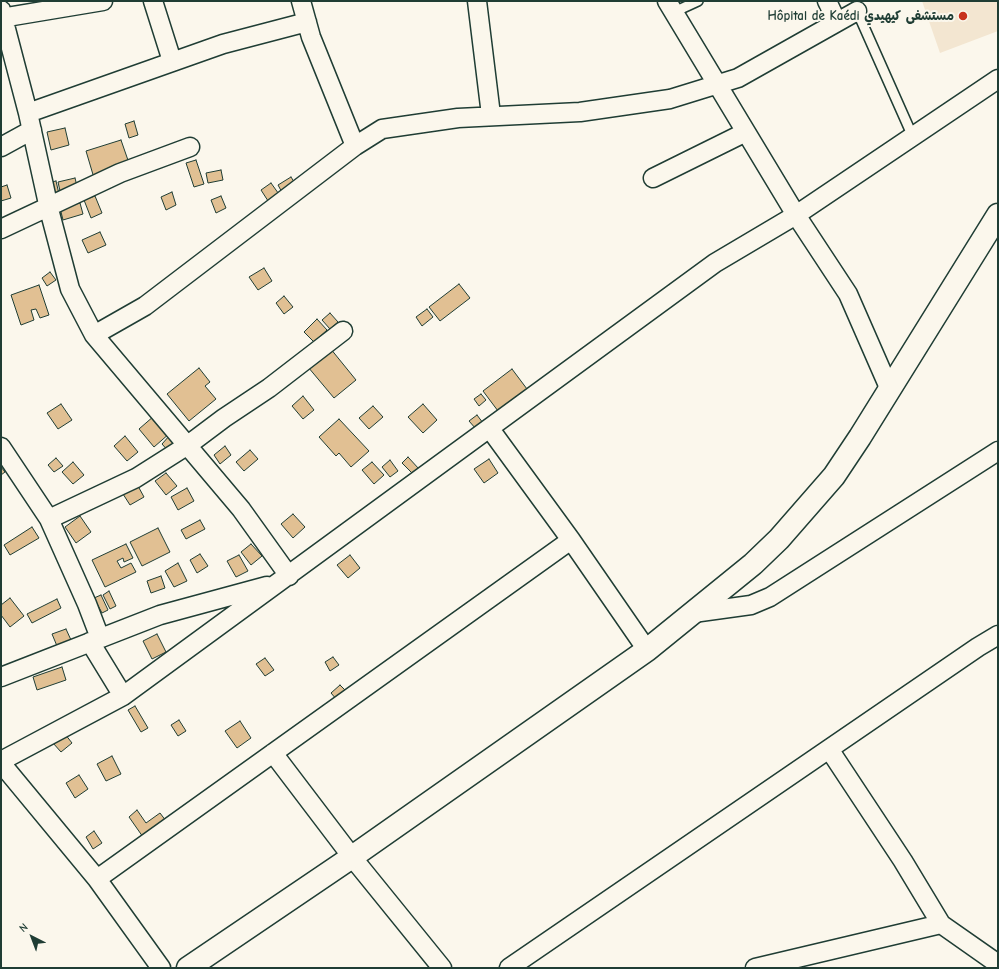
<!DOCTYPE html>
<html>
<head>
<meta charset="utf-8">
<style>
  body { margin:0 }
  #map { position:relative; width:999px; height:969px; overflow:hidden; background:#fbf7ec; font-family:"Comic Neue",sans-serif }
  canvas { display:block }
  .frame { position:absolute; inset:0; border:2px solid #1f3d34; pointer-events:none }
  .north { position:absolute; left:12px; top:917px; width:40px; height:40px; -webkit-text-stroke:3px #fbf7ec; paint-order:stroke; rotate:318deg; font-size:11px; font-weight:700; line-height:16px; text-align:center; color:#1f3d34 }
  .north::after { content:''; display:block; margin:auto; width:14px; height:18px; background:#1f3d34; clip-path:polygon(50% 0,100% 100%,50% 72%,0 100%) }
</style>
</head>
<body>
<div id="map">
<canvas width="999" height="969"></canvas>
<div class="frame"></div>
<div class="north">N</div>
</div>
<script>
const g = document.querySelector('canvas').getContext('2d');
g.lineJoin = 'round';
function fillPath(path, color) {
  g.fillStyle = color;
  g.fill(path, 'evenodd');
}
function shape(rows) {
  const path = new Path2D();
  for (const r of rows) {
    path.moveTo(r[0], r[1]);
    for (let i = 2; i < r.length; i += 2) path.lineTo(r[i], r[i + 1]);
  }
  return path;
}
function trace(path, color, width, dash) {
  g.strokeStyle = color;
  g.lineWidth = width;
  g.lineCap = dash ? 'butt' : 'round';
  g.setLineDash(dash || []);
  g.stroke(path);
}
function label(font, color, halo, rows, align = 'center') {
  g.font = font + ' "Comic Neue","Playpen Sans Arabic",sans-serif';
  g.lineWidth = 4;
  g.setLineDash([]);
  g.textBaseline = 'middle';
  g.strokeStyle = halo;
  g.fillStyle = color;
  for (const [text, x, y, turn = 0] of rows) {
    g.save();
    g.translate(x, y);
    g.rotate((+turn || 0) * Math.PI / 180);
    g.textAlign = isNaN(turn) ? turn : align;
    if (halo) g.strokeText(text, 0, 0);
    g.fillText(text, 0, 0);
    g.restore();
  }
}
fillPath(shape([
  [922,1,998,1,998,31,940,53]
]), '#f3e6d1');
const building = shape([
  [134,121,138,135,129,138,125,124,134,121],
  [65,128,69,145,51,150,47,132,65,128],
  [121,140,130,166,94,178,86,151,121,140],
  [196,160,204,184,194,187,186,163,196,160],
  [221,170,223,180,208,183,206,173,221,170],
  [291,177,298,188,284,196,278,185,291,177],
  [75,178,77,186,60,191,58,182,75,178],
  [56,181,59,194,50,196,48,183,56,181],
  [271,183,281,197,270,204,261,190,271,183],
  [7,185,11,198,1,201,1,187,7,185],
  [172,192,176,205,166,210,161,197,172,192],
  [95,196,102,213,91,218,84,200,95,196],
  [221,196,226,208,216,213,211,200,221,196],
  [80,203,83,214,63,220,60,208,80,203],
  [100,232,106,245,88,253,82,240,100,232],
  [264,268,272,281,258,290,249,277,264,268],
  [50,272,56,280,47,286,42,278,50,272],
  [459,284,470,298,440,321,429,307,459,284],
  [39,285,49,315,40,318,36,309,31,310,34,320,21,325,11,295,39,285],
  [284,296,293,307,284,314,276,303,284,296],
  [427,309,433,317,422,326,416,317,427,309],
  [330,313,338,322,330,329,322,320,330,313],
  [317,319,327,330,314,342,304,332,317,319],
  [330,348,356,380,334,398,308,367,330,348],
  [199,368,210,382,205,386,216,399,189,421,167,394,199,368],
  [512,369,527,389,498,411,483,391,512,369],
  [481,394,486,400,479,406,474,399,481,394],
  [303,396,314,410,303,419,292,406,303,396],
  [61,404,72,420,58,429,47,413,61,404],
  [423,404,437,420,423,433,408,417,423,404],
  [373,406,383,417,369,429,359,418,373,406],
  [477,415,483,423,476,429,469,421,477,415],
  [154,416,170,433,154,447,139,429,154,416],
  [339,419,369,451,351,467,339,453,336,456,319,437,339,419],
  [170,435,179,444,170,453,162,444,170,435],
  [125,436,138,452,127,461,114,446,125,436],
  [225,446,231,455,220,464,214,455,225,446],
  [250,450,258,459,244,471,236,462,250,450],
  [408,457,419,469,413,474,402,463,408,457],
  [56,458,63,466,54,472,48,465,56,458],
  [489,459,498,473,484,483,474,469,489,459],
  [390,460,398,471,390,477,382,467,390,460],
  [73,462,84,475,73,484,62,472,73,462],
  [372,462,384,475,374,484,362,470,372,462],
  [1,467,5,472,1,475,1,467],
  [166,473,177,486,166,495,155,481,166,473],
  [138,486,144,497,130,505,123,494,138,486],
  [187,488,194,501,178,510,171,497,187,488],
  [293,514,305,527,293,538,281,524,293,514],
  [80,516,91,532,76,543,65,527,80,516],
  [200,520,205,529,186,539,181,530,200,520],
  [32,527,39,538,10,555,4,545,32,527],
  [158,528,170,552,142,566,130,542,158,528],
  [126,544,133,558,124,562,123,558,117,561,121,568,131,563,136,572,105,587,92,560,126,544],
  [251,544,262,556,251,565,241,552,251,544],
  [200,554,208,566,197,573,190,560,200,554],
  [239,555,248,571,236,577,227,561,239,555],
  [350,555,360,568,348,578,337,565,350,555],
  [178,563,187,581,174,587,165,571,178,563],
  [161,576,165,588,151,593,147,581,161,576],
  [109,591,116,606,110,609,103,595,109,591],
  [101,595,108,610,102,613,94,598,101,595],
  [10,598,24,616,10,627,1,615,1,605,10,598],
  [57,599,61,608,32,623,27,614,57,599],
  [66,629,71,640,57,646,52,634,66,629],
  [157,634,166,652,152,659,143,641,157,634],
  [333,657,339,665,330,671,325,662,333,657],
  [265,658,274,670,265,676,256,664,265,658],
  [62,667,66,680,37,690,33,677,62,667],
  [340,685,347,692,337,700,331,693,340,685],
  [135,706,148,728,141,732,128,710,135,706],
  [179,720,186,731,178,736,171,725,179,720],
  [240,721,251,738,237,748,225,731,240,721],
  [65,734,72,743,61,752,53,743,65,734],
  [112,756,121,774,106,781,97,764,112,756],
  [79,775,88,789,75,798,66,783,79,775],
  [137,810,146,823,160,813,166,821,143,837,129,817,137,810],
  [94,831,102,843,93,849,86,837,94,831]
]);
fillPath(building, '#e1c093');
trace(building, '#1f3d34', 1);
const service = shape([
  [857,11,913,137],
  [674,12,698,1]
]);
const minor = shape([
  [153,1,172,61],
  [301,1,311,37,355,146],
  [477,1,491,115],
  [667,1,796,215,848,294,890,390],
  [827,1,837,22],
  [1,10,28,113,50,213,70,289,94,335,241,509,289,576],
  [1,18,103,1],
  [28,113,223,44,307,22],
  [1,147,32,130],
  [653,178,746,132],
  [1,229,120,173,190,147],
  [94,335,145,306,355,146,382,129,458,118,580,112,670,99,738,78,857,11],
  [490,429,571,540,647,650],
  [1,447,49,519,87,604,100,638],
  [49,519,136,478,188,445,224,418,269,388,343,331],
  [693,613,751,605,770,597,998,451],
  [90,642,123,696],
  [1,677,160,615,267,586],
  [829,749,903,861,941,924,998,964],
  [273,753,352,857,442,968],
  [1,761,123,696,715,263,796,215,998,79],
  [1,763,97,879,161,968],
  [97,879,571,540],
  [509,968,978,647,998,635],
  [755,968,941,924]
]);
const primary = shape([
  [188,968,352,857,647,650,753,564,779,539,834,476,860,437,998,215]
]);
trace(service, '#1f3d34', 12);
trace(minor, '#1f3d34', 21);
trace(primary, '#1f3d34', 25);
trace(service, '#fbf7ec', 9);
trace(minor, '#fbf7ec', 18);
trace(primary, '#fbf7ec', 22);
for (const [x, y, r, color] of [
  [963,16,5,"#c8321e"]
]) {
  const dot = new Path2D();
  dot.arc(x, y, r, 0, 2 * Math.PI);
  g.fillStyle = color;
  g.fill(dot);
  trace(dot, '#fbf7ec', 1.5);
}
label('bold 13px', '#1f3d34', '#fbf7ec', [
  ["Hôpital de Kaédi مستشفى كيهيدي",954,16]
], 'right');
</script>
</body>
</html>
